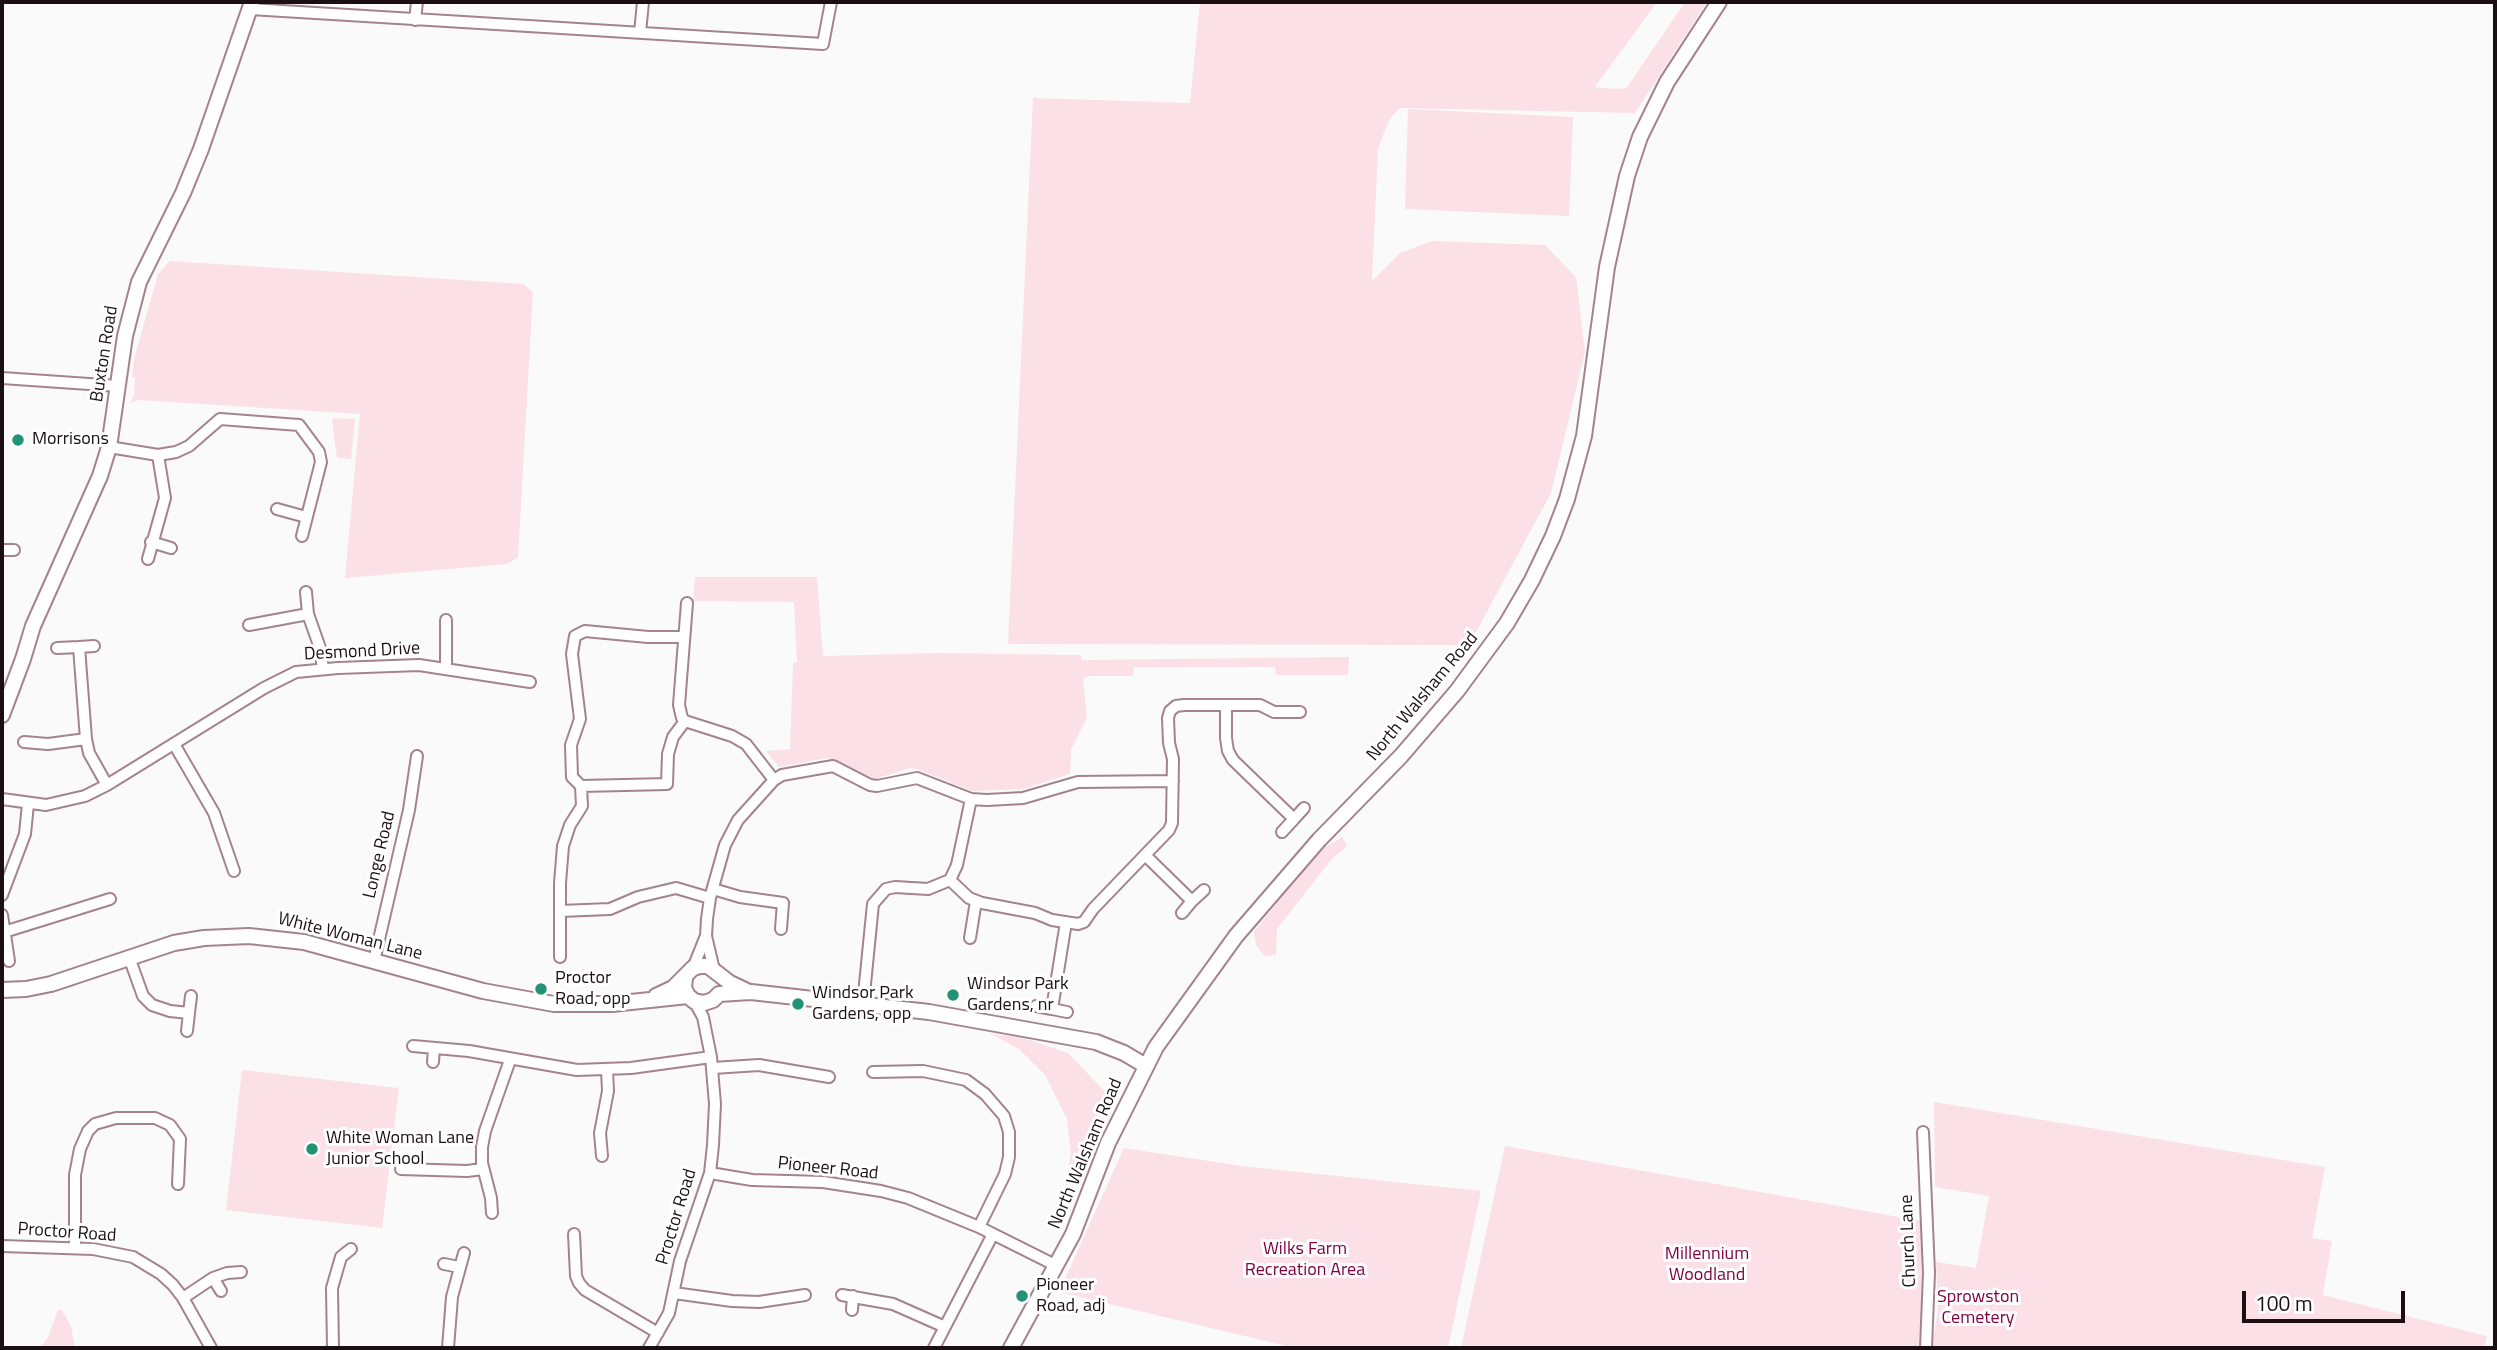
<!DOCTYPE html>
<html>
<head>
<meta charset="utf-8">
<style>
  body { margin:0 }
  #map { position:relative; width:2497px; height:1350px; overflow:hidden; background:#fafafa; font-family:"Titillium Web",sans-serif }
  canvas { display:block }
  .frame { position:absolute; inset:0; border:4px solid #1b0f13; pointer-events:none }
  .scale { position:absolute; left:2242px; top:1291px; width:163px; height:32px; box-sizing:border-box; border:4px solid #1b0f13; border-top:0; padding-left:9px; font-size:21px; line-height:24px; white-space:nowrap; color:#1b0f13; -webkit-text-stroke:5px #fff; paint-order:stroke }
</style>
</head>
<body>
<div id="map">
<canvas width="2497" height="1350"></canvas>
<div class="frame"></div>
<div class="scale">100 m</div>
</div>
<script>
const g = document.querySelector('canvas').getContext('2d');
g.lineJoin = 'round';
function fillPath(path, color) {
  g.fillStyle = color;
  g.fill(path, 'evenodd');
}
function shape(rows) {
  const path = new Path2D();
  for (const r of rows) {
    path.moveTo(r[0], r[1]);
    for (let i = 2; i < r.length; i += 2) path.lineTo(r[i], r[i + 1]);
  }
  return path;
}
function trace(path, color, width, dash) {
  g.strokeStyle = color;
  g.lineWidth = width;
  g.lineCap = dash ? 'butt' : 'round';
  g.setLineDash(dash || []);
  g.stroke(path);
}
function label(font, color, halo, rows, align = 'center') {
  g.font = font + ' "Titillium Web",sans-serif';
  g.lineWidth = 6;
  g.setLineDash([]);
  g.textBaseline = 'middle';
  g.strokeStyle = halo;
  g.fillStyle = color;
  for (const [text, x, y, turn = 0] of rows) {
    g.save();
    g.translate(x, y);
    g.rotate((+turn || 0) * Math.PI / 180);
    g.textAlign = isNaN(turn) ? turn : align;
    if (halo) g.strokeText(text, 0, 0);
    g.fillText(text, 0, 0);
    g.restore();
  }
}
fillPath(shape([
  [1200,2,1657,2,1595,87,1616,89,1626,88,1630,83,1685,2,1707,2,1635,113,1400,108,1391,117,1385,130,1378,149,1372,281,1400,253,1432,241,1545,245,1576,277,1585,352,1551,493,1469,645,1008,644,1033,98,1190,103],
  [1408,109,1573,117,1569,216,1405,209],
  [170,261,523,284,533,292,518,558,507,564,345,578,360,414,139,400,129,403,134,397,135,378,132,377,134,359,158,274],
  [332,418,355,419,351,459,337,458],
  [695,577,817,577,823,656,940,653,1081,655,1082,660,1349,657,1348,675,1276,675,1275,667,1134,667,1133,676,1089,676,1083,679,1087,717,1071,750,1070,774,1023,789,972,791,917,769,910,768,875,779,827,758,779,767,766,751,790,749,793,663,797,662,794,602,693,601],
  [1342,837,1347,846,1331,860,1277,929,1276,955,1264,956,1256,945,1254,932,1295,880,1324,848],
  [991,1034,1020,1037,1068,1053,1114,1101,1080,1167,1065,1186,1071,1154,1067,1119,1045,1075,1019,1049],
  [242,1070,399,1088,382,1228,226,1210],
  [1934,1102,2325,1167,2312,1238,2332,1241,2323,1295,2487,1336,2484,1348,1932,1348,1938,1310,1936,1262,1976,1268,1989,1196,1935,1187],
  [1505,1146,1921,1221,1922,1309,1918,1348,1461,1348],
  [1124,1148,1242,1166,1481,1191,1448,1348,1295,1348,1059,1292],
  [58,1310,62,1310,71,1326,75,1348,40,1348,48,1337]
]), '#fbe0e7');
const street = shape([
  [250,9,823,44,831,2],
  [415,20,417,2],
  [640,33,643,2],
  [2,378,118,386],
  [109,447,158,455,176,452,189,446,220,419,299,425,319,452,321,462,302,536],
  [277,509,306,517],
  [151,542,171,548],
  [2,550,14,550],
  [148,559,165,498,158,455],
  [306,592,308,614,320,648,323,669],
  [687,603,679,705,682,718,685,721,732,736,746,744,774,780],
  [249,625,308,614],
  [684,637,648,637,585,631,575,636,572,654,580,719,571,745,572,777,581,786,667,784,668,754,673,737,685,721],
  [79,647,94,646],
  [57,648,79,647,86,739,89,753,107,785],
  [446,668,446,620],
  [1226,705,1226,738,1228,751,1233,760,1294,819,1304,808],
  [24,742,48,744,86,739],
  [174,744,214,813,234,871],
  [2,799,46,805,85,796,107,785,264,688,296,672,338,668,419,665,530,682],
  [1282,832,1294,819],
  [1145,855,1192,901,1204,890],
  [950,880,969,898,982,903,1035,913,1052,920,1078,924,1084,922,1093,909,1169,830,1172,823,1173,759,1169,743,1168,718,1170,711,1176,706,1184,705,1260,705,1274,712,1300,712],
  [713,889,740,897,783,903,781,929],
  [2,895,25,834,28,804],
  [560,911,610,909,638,897,676,888,710,898],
  [1182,913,1192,901],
  [2,915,9,961],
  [1066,922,1052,1009,1067,1012],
  [4,932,110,899],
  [970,938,976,901],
  [129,957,143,996,152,1005,170,1011,189,1013,191,996],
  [560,957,560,883,563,846,570,825,582,806,581,786],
  [374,961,409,810,417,756],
  [693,968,705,938],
  [714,970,706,936,707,919,710,898,725,845,738,820,774,780,782,775,833,766,870,785,877,786,917,778,971,799,987,800,1023,798,1078,782,1173,781],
  [863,1004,873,904,886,889,895,887,928,889,950,880,957,865,971,799],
  [1036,1006,1052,1009],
  [187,1031,189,1013],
  [413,1046,469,1051,577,1070,631,1068,711,1057],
  [433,1062,434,1048],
  [713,1068,759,1065,829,1077],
  [873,1072,923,1071,966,1080,985,1094,1004,1116,1009,1132,1009,1157,1005,1174,979,1227],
  [1923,1132,1929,1273,1926,1348],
  [602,1156,600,1133,608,1091,607,1070],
  [401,1169,467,1171,483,1169],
  [710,1173,752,1180,823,1182,881,1191,908,1198,979,1227,1057,1266],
  [492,1213,491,1198,482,1163,482,1147,485,1131,510,1060],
  [574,1234,576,1276,579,1283,585,1290,658,1333],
  [2,1246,93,1249,133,1257,161,1274,173,1285,183,1298,211,1348],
  [75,1248,75,1175,80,1149,88,1131,95,1124,116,1118,155,1118,170,1125,180,1139,178,1184],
  [444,1264,459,1267],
  [213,1278,221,1291],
  [674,1293,732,1301,759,1302,805,1295],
  [842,1295,893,1304,945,1327],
  [183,1298,213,1278,227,1273,241,1272],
  [852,1310,853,1296],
  [333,1348,332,1288,341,1257,351,1249],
  [448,1348,452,1297,464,1253],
  [649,1348,669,1313,680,1261,710,1173,713,1145,715,1104,711,1057,703,1017,694,1001],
  [934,1348,993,1234]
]);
const secondary = shape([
  [2,715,23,659,33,626,100,476,109,447,125,336,139,282,183,193,201,149,252,2],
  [685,978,684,988,688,996,694,1001,704,1003,713,1000,719,994,751,992,929,1012,1096,1042,1124,1053,1146,1066],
  [2,990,26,989,51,984,174,943,204,938,249,936,304,942,483,991,554,1004,612,1004,688,996],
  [656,996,673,988,693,968,700,966,708,966,730,983,747,991],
  [1011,1348,1073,1234,1108,1143,1156,1047,1236,936,1319,840,1401,756,1457,691,1507,623,1532,580,1553,536,1567,499,1584,436,1607,267,1627,176,1640,137,1667,82,1719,2]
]);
trace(street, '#a4838d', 14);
trace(secondary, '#a4838d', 18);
trace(street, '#fff', 10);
trace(secondary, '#fff', 14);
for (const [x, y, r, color] of [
  [18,440,7,"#219273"],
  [541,989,7,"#219273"],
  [953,995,7,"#219273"],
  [798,1004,7,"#219273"],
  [312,1149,7,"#219273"],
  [1022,1296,7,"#219273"]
]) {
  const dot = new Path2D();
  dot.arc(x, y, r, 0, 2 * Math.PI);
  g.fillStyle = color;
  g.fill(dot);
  trace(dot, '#fff', 2.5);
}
label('18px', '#1b0f13', '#fff', [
  ["Buxton Road",105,354,-81],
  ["Desmond Drive",362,652,-3],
  ["North Walsham Road",1423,697,-50],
  ["Longe Road",380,855,-77],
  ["White Woman Lane",350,937,14],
  ["North Walsham Road",1086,1154,-67],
  ["Pioneer Road",828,1169,6],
  ["Proctor Road",677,1217,-73],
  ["Proctor Road",67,1233,4],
  ["Church Lane",1909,1241,-92]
]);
label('18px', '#1b0f13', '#fff', [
  ["Morrisons",32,440],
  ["Proctor",555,979],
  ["Road, opp",555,1000],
  ["Windsor Park",967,985],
  ["Gardens, nr",967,1006],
  ["Windsor Park",812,994],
  ["Gardens, opp",812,1015],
  ["White Woman Lane",326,1139],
  ["Junior School",326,1160],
  ["Pioneer",1036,1286],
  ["Road, adj",1036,1307]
], 'left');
label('18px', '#7d0041', '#fff', [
  ["Wilks Farm",1305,1250],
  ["Recreation Area",1305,1271],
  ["Millennium",1707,1255],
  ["Woodland",1707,1276],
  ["Sprowston",1978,1298],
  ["Cemetery",1978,1319]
]);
</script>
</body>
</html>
